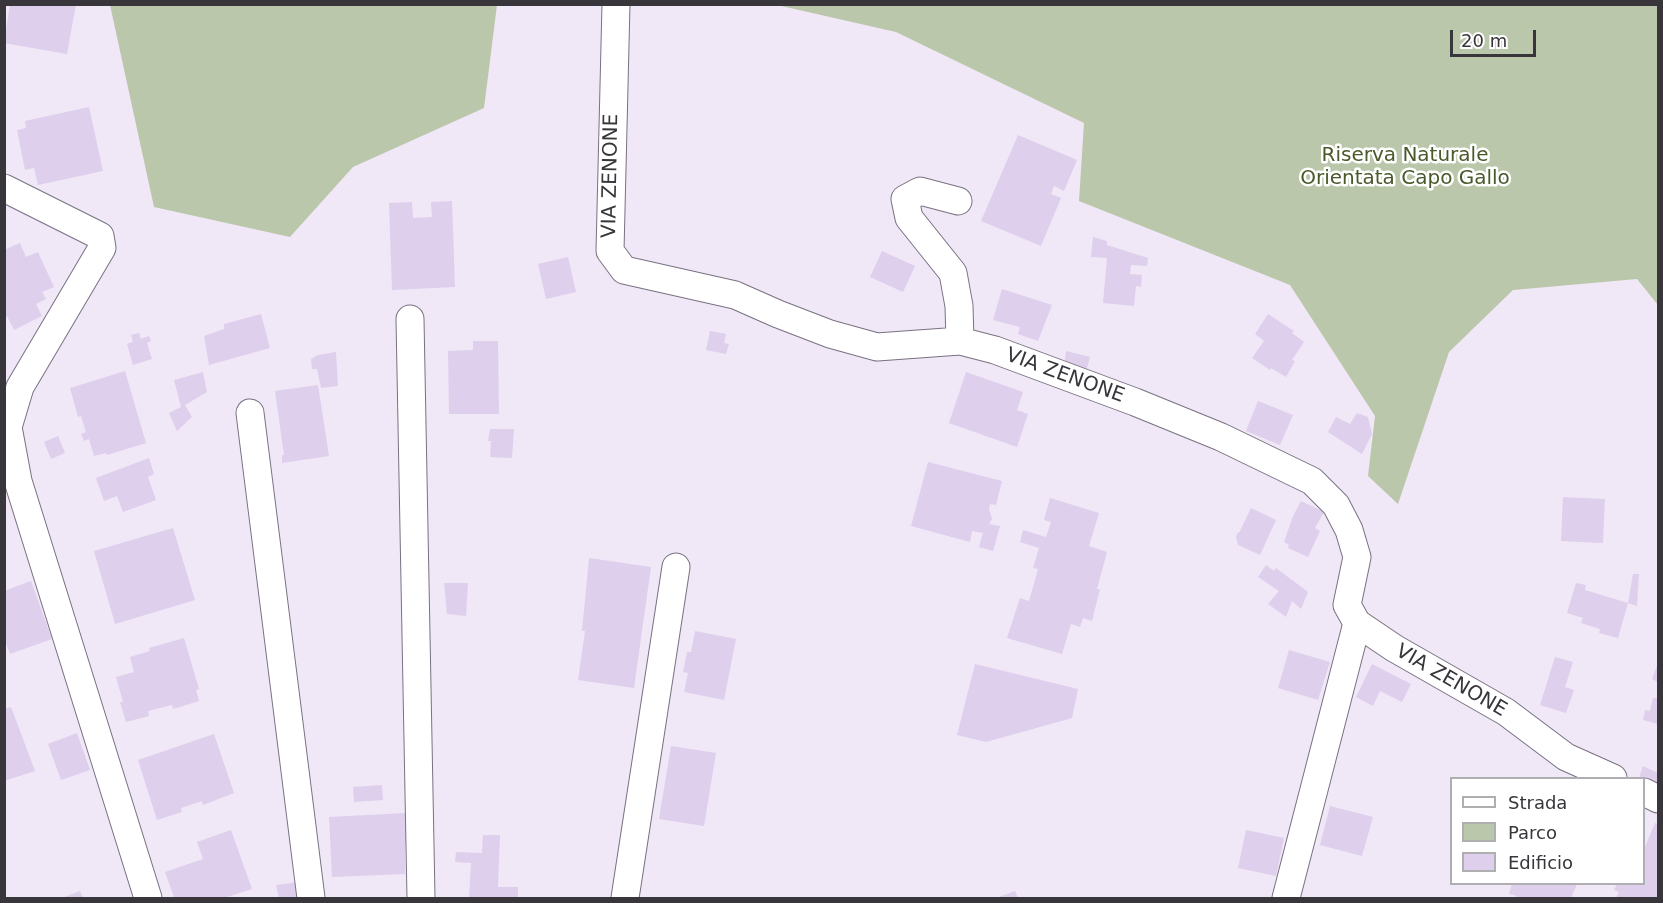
<!DOCTYPE html>
<html>
<head>
<meta charset="utf-8">
<style>
  body { margin:0 }
  #map { position:relative; width:1663px; height:903px; overflow:hidden; background:#f0e7f7; font-family:"DejaVu Sans",sans-serif }
  canvas { display:block }
  .frame { position:absolute; inset:0; border:6px solid #38353b; pointer-events:none }
  .legend { position:absolute; left:1450px; top:777px; width:195px; height:108px; box-sizing:border-box; background:#fff; border:2px solid #afaeb1; margin:0; padding:8px 10px; list-style:none; font-size:18px; color:#38353b }
  .legend li { display:flex; align-items:center; gap:12px; height:30px }
  .legend b { width:30px; border:2px solid #afaeb1 }
  .scale { position:absolute; left:1450px; top:30px; width:86px; height:27px; box-sizing:border-box; border:3px solid #38353b; border-top:0; padding-left:8px; font-size:18px; line-height:21px; white-space:nowrap; color:#38353b; -webkit-text-stroke:4px #fff; paint-order:stroke }
</style>
</head>
<body>
<div id="map">
<canvas width="1663" height="903"></canvas>
<div class="frame"></div>
<ul class="legend">
<li><b style="height:8px;background:#fff"></b>Strada</li>
<li><b style="height:16px;background:#bbc7aa"></b>Parco</li>
<li><b style="height:16px;background:#decfec"></b>Edificio</li>
</ul>
<div class="scale">20 m</div>
</div>
<script>
const g = document.querySelector('canvas').getContext('2d');
g.lineJoin = 'round';
function fillPath(path, color) {
  g.fillStyle = color;
  g.fill(path, 'evenodd');
}
function shape(rows) {
  const path = new Path2D();
  for (const r of rows) {
    path.moveTo(r[0], r[1]);
    for (let i = 2; i < r.length; i += 2) path.lineTo(r[i], r[i + 1]);
  }
  return path;
}
function trace(path, color, width, dash) {
  g.strokeStyle = color;
  g.lineWidth = width;
  g.lineCap = dash ? 'butt' : 'round';
  g.setLineDash(dash || []);
  g.stroke(path);
}
function label(font, color, halo, rows, align = 'center') {
  g.font = font + ' "DejaVu Sans",sans-serif';
  g.lineWidth = 5;
  g.setLineDash([]);
  g.textBaseline = 'middle';
  g.strokeStyle = halo;
  g.fillStyle = color;
  for (const [text, x, y, turn = 0] of rows) {
    g.save();
    g.translate(x, y);
    g.rotate((+turn || 0) * Math.PI / 180);
    g.textAlign = isNaN(turn) ? turn : align;
    if (halo) g.strokeText(text, 0, 0);
    g.fillText(text, 0, 0);
    g.restore();
  }
}
fillPath(shape([
  [110,5,497,5,484,108,353,167,290,237,154,207],
  [777,5,1658,5,1658,305,1637,279,1513,290,1449,352,1398,504,1368,476,1375,416,1290,285,1079,201,1084,123,896,32]
]), '#bbc7aa');
fillPath(shape([
  [10,4,76,4,67,54,4,43],
  [89,107,103,171,38,185,34,168,25,170,17,130,26,128,25,121],
  [1018,135,1077,160,1064,191,1054,186,1051,194,1061,198,1041,246,981,221],
  [452,201,455,287,392,290,389,203,412,202,413,218,432,217,431,202],
  [1093,237,1107,241,1107,245,1148,258,1147,266,1131,265,1130,274,1142,275,1141,287,1136,286,1134,306,1103,303,1107,258,1091,257],
  [20,243,26,257,38,252,54,287,42,292,46,299,36,304,42,316,14,330,7,316,4,318,4,250],
  [882,251,915,266,903,292,870,277],
  [568,257,576,292,546,299,538,264],
  [1002,289,1052,305,1038,341,1018,334,1020,327,993,320],
  [261,314,270,348,209,365,204,336,224,329,224,324],
  [1268,314,1294,331,1292,333,1304,342,1292,360,1295,361,1286,377,1271,368,1270,370,1252,358,1264,341,1255,334],
  [710,331,726,334,724,343,729,344,726,354,706,350],
  [139,333,141,339,149,336,151,341,147,343,152,359,133,365,127,344,133,342,131,335],
  [473,341,498,341,499,414,449,414,448,351,473,350],
  [1066,351,1090,357,1085,375,1064,368],
  [336,352,338,386,321,388,317,369,312,369,311,359,318,355],
  [125,371,146,443,107,455,106,453,94,456,89,439,84,441,81,434,86,432,81,416,78,417,70,388],
  [203,372,207,392,185,405,192,417,177,431,169,413,181,407,174,380],
  [966,372,1023,392,1017,410,1028,414,1017,447,949,423],
  [318,385,329,456,282,463,282,455,284,455,275,391],
  [1258,401,1293,415,1280,445,1246,431],
  [1357,413,1368,417,1372,434,1362,454,1328,432,1336,417,1350,424],
  [490,429,514,429,512,458,490,457,491,441,488,441],
  [58,436,65,453,51,459,44,442],
  [149,458,154,474,148,477,156,500,123,512,117,496,104,501,96,478],
  [928,462,1002,481,996,505,990,504,989,509,992,519,989,524,1000,526,993,551,979,547,983,533,972,531,970,542,911,526],
  [1563,497,1605,499,1603,543,1561,541],
  [1050,498,1099,513,1089,546,1107,552,1097,589,1100,589,1092,621,1083,618,1080,627,1071,624,1062,654,1007,638,1020,598,1029,601,1038,569,1033,568,1039,548,1020,542,1023,530,1046,537,1051,522,1044,520],
  [1301,501,1324,512,1315,528,1320,531,1308,557,1288,548,1289,545,1284,542,1293,516],
  [1251,508,1276,520,1260,555,1238,545,1236,537,1238,532,1239,533],
  [173,528,195,600,115,624,94,551],
  [589,558,651,567,634,688,578,680,585,631,582,631],
  [1266,565,1274,571,1276,568,1308,592,1301,609,1292,601,1286,617,1268,604,1279,591,1258,577],
  [1633,574,1639,574,1637,606,1628,603],
  [31,581,52,639,10,654,4,638,4,591],
  [444,583,468,583,466,616,447,614],
  [1576,583,1586,585,1585,590,1628,603,1618,638,1599,633,1600,629,1581,623,1583,618,1567,613],
  [695,631,736,639,724,700,684,692,688,673,683,672,687,652,691,652],
  [184,638,199,689,196,690,199,701,173,709,172,705,148,711,149,716,126,722,120,702,123,702,116,677,134,672,130,657,150,651,149,648],
  [1289,650,1330,662,1318,700,1278,688],
  [1555,657,1573,662,1565,687,1574,690,1566,713,1540,705],
  [1658,663,1658,682,1652,679],
  [975,664,1078,689,1072,718,986,742,957,735],
  [1372,664,1411,684,1402,702,1380,691,1373,706,1356,697],
  [1653,698,1658,698,1658,724,1643,720,1645,710,1650,711],
  [11,707,35,771,4,781,4,709],
  [77,733,90,770,61,780,48,744],
  [214,734,234,793,203,805,202,801,181,808,182,812,157,820,138,760],
  [671,746,716,753,704,826,659,819],
  [1643,766,1658,773,1658,796,1644,789,1644,778,1639,778],
  [382,785,383,800,354,802,353,787],
  [1330,806,1373,817,1362,856,1320,845],
  [405,813,407,843,405,843,405,874,332,877,329,817],
  [1655,823,1658,824,1658,898,1616,898,1619,892,1614,890,1617,884,1644,884,1644,849],
  [231,830,252,889,224,898,169,898,174,897,165,872,203,859,197,842],
  [1246,830,1284,838,1276,876,1238,868],
  [483,835,500,835,498,887,518,887,518,898,469,898,471,863,455,862,456,852,482,853],
  [300,882,302,898,279,898,276,885],
  [1512,884,1577,884,1571,898,1516,898,1517,896,1509,894],
  [80,891,83,898,62,898],
  [1015,891,1018,898,996,898]
]), '#decfec');
const street = shape([
  [616,4,610,251,624,270,735,295,778,314,830,334,877,347,960,341,995,350,1135,402,1221,437,1312,481,1336,505,1349,530,1357,557,1347,605,1357,623,1394,648,1506,712,1566,757,1613,778],
  [4,188,100,236,102,248,20,387,8,427,18,481,148,898],
  [958,201,920,191,905,199,909,218,953,273,959,306,960,341],
  [410,319,421,898],
  [250,413,311,898],
  [1644,792,1658,799],
  [625,898,676,567],
  [1286,898,1357,623]
]);
trace(street, '#797180', 29);
trace(street, '#fff', 27);
label('20px', '#49592a', '#fff', [
  ["Riserva Naturale",1405,156],
  ["Orientata Capo Gallo",1405,179]
]);
label('20px', '#38353b', '#fff', [
  ["VIA ZENONE",611,176,-89],
  ["VIA ZENONE",1065,376,20],
  ["VIA ZENONE",1451,681,30]
]);
</script>
</body>
</html>
